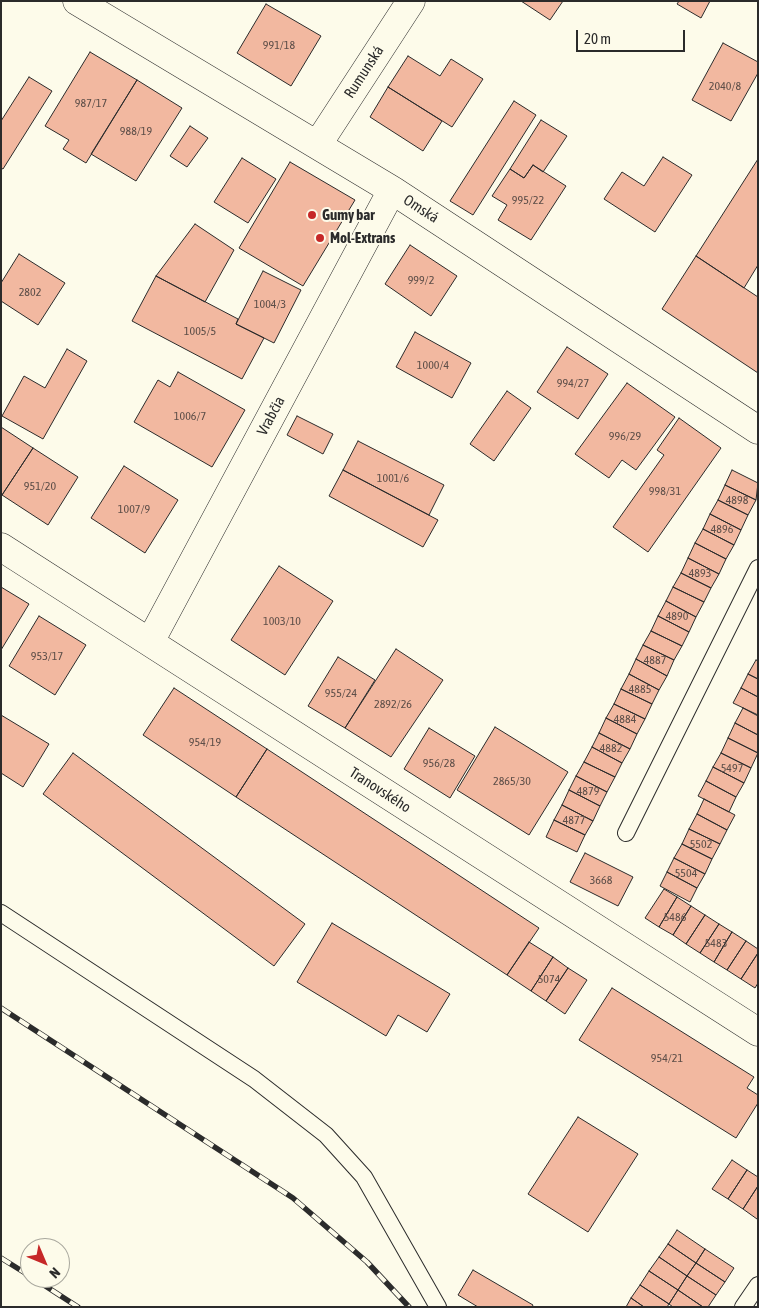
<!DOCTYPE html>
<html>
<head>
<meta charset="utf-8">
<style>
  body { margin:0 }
  #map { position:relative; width:759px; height:1308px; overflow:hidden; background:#fdfbea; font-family:"Asap Condensed",sans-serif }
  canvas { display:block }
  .frame { position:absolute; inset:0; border:2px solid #2b2b2b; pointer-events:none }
  .north { position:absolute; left:20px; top:1238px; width:50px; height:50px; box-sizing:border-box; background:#fdfbea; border:1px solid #a9a89e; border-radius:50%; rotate:135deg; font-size:14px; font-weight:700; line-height:20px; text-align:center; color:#2b2b2b }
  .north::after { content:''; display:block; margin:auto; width:18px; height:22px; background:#c62828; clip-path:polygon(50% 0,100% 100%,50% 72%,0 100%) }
  .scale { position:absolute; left:576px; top:30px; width:109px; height:22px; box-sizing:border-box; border:2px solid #2b2b2b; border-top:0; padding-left:6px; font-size:15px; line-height:18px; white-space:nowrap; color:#2b2b2b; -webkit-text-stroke:4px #fdfbea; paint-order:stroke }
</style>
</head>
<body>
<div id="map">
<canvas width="759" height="1308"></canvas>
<div class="frame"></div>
<div class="north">N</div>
<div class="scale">20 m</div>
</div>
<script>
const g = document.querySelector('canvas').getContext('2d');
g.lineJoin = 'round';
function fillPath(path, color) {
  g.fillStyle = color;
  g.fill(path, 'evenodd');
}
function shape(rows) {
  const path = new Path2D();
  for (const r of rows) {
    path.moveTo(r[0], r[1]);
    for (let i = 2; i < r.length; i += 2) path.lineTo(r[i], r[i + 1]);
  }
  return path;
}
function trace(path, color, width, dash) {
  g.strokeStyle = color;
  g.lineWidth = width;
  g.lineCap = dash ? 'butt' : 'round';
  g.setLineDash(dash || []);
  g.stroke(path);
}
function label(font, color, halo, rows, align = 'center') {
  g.font = font + ' "Asap Condensed",sans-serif';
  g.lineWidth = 4;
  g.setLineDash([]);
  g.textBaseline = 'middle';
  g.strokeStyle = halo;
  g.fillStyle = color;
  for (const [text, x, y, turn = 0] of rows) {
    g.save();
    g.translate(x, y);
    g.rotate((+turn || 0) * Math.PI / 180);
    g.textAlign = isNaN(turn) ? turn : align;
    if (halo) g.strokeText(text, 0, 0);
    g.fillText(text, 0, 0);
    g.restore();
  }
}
const building = shape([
  [521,1,563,1,550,20,521,1],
  [679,1,710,1,701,18,677,4,679,1],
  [266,4,321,36,291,86,237,53,266,4],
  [723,43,758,62,758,73,731,121,692,100,723,43],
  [90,52,137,80,86,163,63,149,69,140,45,126,90,52],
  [408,56,440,76,451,59,483,79,452,127,388,87,408,56],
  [29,77,52,91,3,169,1,168,1,121,29,77],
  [137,80,182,108,136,181,91,154,137,80],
  [388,87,442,121,423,151,370,117,388,87],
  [514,101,536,115,473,215,450,201,514,101],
  [541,120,567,136,543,172,533,165,524,178,510,169,541,120],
  [190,126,208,138,187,167,170,156,190,126],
  [663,157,692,175,655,232,604,199,622,172,644,186,663,157],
  [242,158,276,179,248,223,214,202,242,158],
  [758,159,758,265,744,288,696,256,758,159],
  [290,162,355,200,303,286,239,248,290,162],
  [533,165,566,186,531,240,498,220,507,205,492,196,510,169,524,178,533,165],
  [195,224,234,250,205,302,156,276,195,224],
  [410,245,457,276,431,316,385,284,410,245],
  [19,254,65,283,38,325,1,301,1,283,19,254],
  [696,256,758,297,758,373,662,309,696,256],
  [263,271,301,290,274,343,236,324,263,271],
  [156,276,238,319,236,324,264,338,242,379,132,321,156,276],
  [415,332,471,363,452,398,396,367,415,332],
  [567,347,608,374,578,419,537,392,567,347],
  [67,349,87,361,43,439,2,416,24,376,45,388,67,349],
  [178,372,245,410,212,467,134,422,158,380,170,387,178,372],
  [627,383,675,417,636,470,622,460,609,478,575,454,627,383],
  [507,391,531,408,494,461,470,444,507,391],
  [297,416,333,434,323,454,287,435,297,416],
  [679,418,721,448,648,552,613,527,664,455,657,450,679,418],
  [1,427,33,448,2,495,1,495,1,427],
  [358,441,444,485,429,515,343,470,358,441],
  [33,448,78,477,48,525,2,495,33,448],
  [124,466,178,500,145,553,91,518,124,466],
  [343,470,438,520,423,547,329,496,343,470],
  [732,470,758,483,756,500,725,485,732,470],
  [725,485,756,500,748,515,718,500,725,485],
  [718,500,748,515,741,530,710,514,718,500],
  [710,514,741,530,734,545,703,529,710,514],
  [703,529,734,545,726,559,695,543,703,529],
  [695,543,726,559,719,574,688,558,695,543],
  [688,558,719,574,711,588,681,573,688,558],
  [279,566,333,601,285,675,231,640,279,566],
  [681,573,711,588,704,602,673,587,681,573],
  [1,587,29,604,1,650,1,587],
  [673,587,704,602,696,617,666,601,673,587],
  [666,601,696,617,689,632,658,616,666,601],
  [39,616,86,645,55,695,9,666,39,616],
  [658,616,689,632,682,646,651,631,658,616],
  [651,631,682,646,674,660,643,645,651,631],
  [643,645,674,660,667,676,636,659,643,645],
  [396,649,443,680,391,757,345,728,396,649],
  [338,657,375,680,345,728,308,706,338,657],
  [636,659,667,676,659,690,629,674,636,659],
  [756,660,758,661,758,679,748,674,756,660],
  [629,674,659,690,652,704,621,689,629,674],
  [748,674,758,679,758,697,741,688,748,674],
  [174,688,267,749,236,797,143,735,174,688],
  [741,688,758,697,758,715,733,703,741,688],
  [621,689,652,704,645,719,614,704,621,689],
  [614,704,645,719,637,734,606,718,614,704],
  [743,708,758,716,758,735,735,723,743,708],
  [1,715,49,744,23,787,1,773,1,715],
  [606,718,637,734,630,749,599,733,606,718],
  [735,723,758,735,758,753,728,738,735,723],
  [495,727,568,772,529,835,457,790,495,727],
  [429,728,475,756,450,798,404,769,429,728],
  [599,733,630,749,622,763,592,747,599,733],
  [728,738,758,753,751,768,721,753,728,738],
  [592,747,622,763,615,777,584,762,592,747],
  [267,749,539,928,507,975,236,797,267,749],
  [73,753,305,924,274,966,43,794,73,753],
  [721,753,751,768,744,783,713,767,721,753],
  [584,762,615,777,607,792,576,776,584,762],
  [713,767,744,783,736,797,706,781,713,767],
  [576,776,607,792,600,806,569,790,576,776],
  [706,781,736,797,729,812,698,796,706,781],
  [569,790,600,806,593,821,562,805,569,790],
  [704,799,735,815,727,830,697,814,704,799],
  [562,805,593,821,585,835,554,820,562,805],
  [697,814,727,830,720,844,689,829,697,814],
  [554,820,585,835,577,852,546,837,554,820],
  [689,829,720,844,712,859,682,844,689,829],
  [682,844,712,859,705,874,674,858,682,844],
  [585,853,633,877,618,906,570,882,585,853],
  [674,858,705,874,697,888,667,872,674,858],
  [667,872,697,888,690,902,660,886,667,872],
  [664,889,677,897,659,927,645,918,664,889],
  [677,897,691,906,673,935,659,927,677,897],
  [691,906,705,915,686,944,673,935,691,906],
  [705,915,719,924,700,953,686,944,705,915],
  [332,923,450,994,427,1032,398,1015,386,1036,297,982,332,923],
  [719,924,732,932,714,962,700,953,719,924],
  [732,932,746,941,727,970,714,962,732,932],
  [746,941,758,949,758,953,741,979,727,970,746,941],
  [529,942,553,957,531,991,507,975,529,942],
  [758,953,758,983,755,988,741,979,758,953],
  [553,957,568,968,546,1001,531,991,553,957],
  [568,968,587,980,565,1014,546,1001,568,968],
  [612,988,754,1077,747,1088,758,1095,758,1103,736,1138,579,1040,612,988],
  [578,1117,638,1154,588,1232,528,1194,578,1117],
  [732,1160,747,1170,728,1199,712,1189,732,1160],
  [747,1170,758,1177,758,1186,743,1209,728,1199,747,1170],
  [758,1186,758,1218,757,1219,743,1209,758,1186],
  [677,1230,705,1249,696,1263,668,1244,677,1230],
  [668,1244,696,1263,687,1276,659,1257,668,1244],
  [705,1249,734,1268,725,1282,696,1263,705,1249],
  [659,1257,687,1276,678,1290,649,1271,659,1257],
  [696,1263,725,1282,716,1295,687,1276,696,1263],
  [473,1270,533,1305,532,1307,478,1307,458,1295,473,1270],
  [649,1271,678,1290,669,1304,640,1285,649,1271],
  [687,1276,716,1295,708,1307,703,1307,678,1290,687,1276],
  [640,1285,669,1304,667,1307,644,1307,631,1298,640,1285],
  [678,1290,703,1307,673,1307,669,1304,678,1290],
  [631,1298,644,1307,626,1307,631,1298]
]);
fillPath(building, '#f2b8a0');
trace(building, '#2b2b2b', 1);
const service = shape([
  [626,833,758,568],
  [1,913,254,1079,326,1135,364,1177,438,1307],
  [743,1307,758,1285]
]);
const minor = shape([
  [77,1,392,190,758,430],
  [318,144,411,1],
  [1,547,758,1032],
  [150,642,392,190]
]);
trace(service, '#2b2b2b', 18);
trace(minor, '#2b2b2b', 29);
trace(service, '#fdfbea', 16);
trace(minor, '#fdfbea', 28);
const rail = shape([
  [1,1008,293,1198,367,1262,409,1307],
  [1,1258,30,1276],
  [33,1278,78,1307]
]);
trace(rail, '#2b2b2b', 5.5);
trace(rail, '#fdfbea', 4, [11]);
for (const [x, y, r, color] of [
  [312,215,5,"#c62828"],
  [320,238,5,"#c62828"]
]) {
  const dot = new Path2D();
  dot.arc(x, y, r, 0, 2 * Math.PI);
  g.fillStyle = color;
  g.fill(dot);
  trace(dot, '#fdfbea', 2);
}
label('12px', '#5d4e48', null, [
  ["991/18",279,45],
  ["2040/8",725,86],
  ["987/17",91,103],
  ["988/19",136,131],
  ["995/22",528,200],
  ["999/2",421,280],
  ["2802",30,292],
  ["1004/3",270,304],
  ["1005/5",200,331],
  ["1000/4",433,365],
  ["994/27",573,383],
  ["1006/7",190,416],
  ["996/29",625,436],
  ["1001/6",393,478],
  ["951/20",40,486],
  ["998/31",665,491],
  ["4898",737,500],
  ["1007/9",134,509],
  ["4896",722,529],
  ["4893",700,573],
  ["4890",677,616],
  ["1003/10",282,621],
  ["953/17",47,656],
  ["4887",655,660],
  ["4885",640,689],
  ["955/24",341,693],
  ["2892/26",393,704],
  ["4884",625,719],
  ["954/19",205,742],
  ["4882",611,748],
  ["956/28",439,763],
  ["5497",732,768],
  ["2865/30",512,781],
  ["4879",588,791],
  ["4877",574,820],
  ["5502",701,844],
  ["5504",686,873],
  ["3668",601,880],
  ["5486",675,917],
  ["5483",716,943],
  ["5074",549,979],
  ["954/21",667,1058]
]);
label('15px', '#2b2b2b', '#fdfbea', [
  ["Rumunská",364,72,-57],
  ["Omská",421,209,33],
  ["Vrabčia",271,416,-62],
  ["Tranovského",380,790,33]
]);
label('bold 15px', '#2b2b2b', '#fdfbea', [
  ["Gumy bar",322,215],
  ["Mol-Extrans",330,238]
], 'left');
</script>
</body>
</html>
